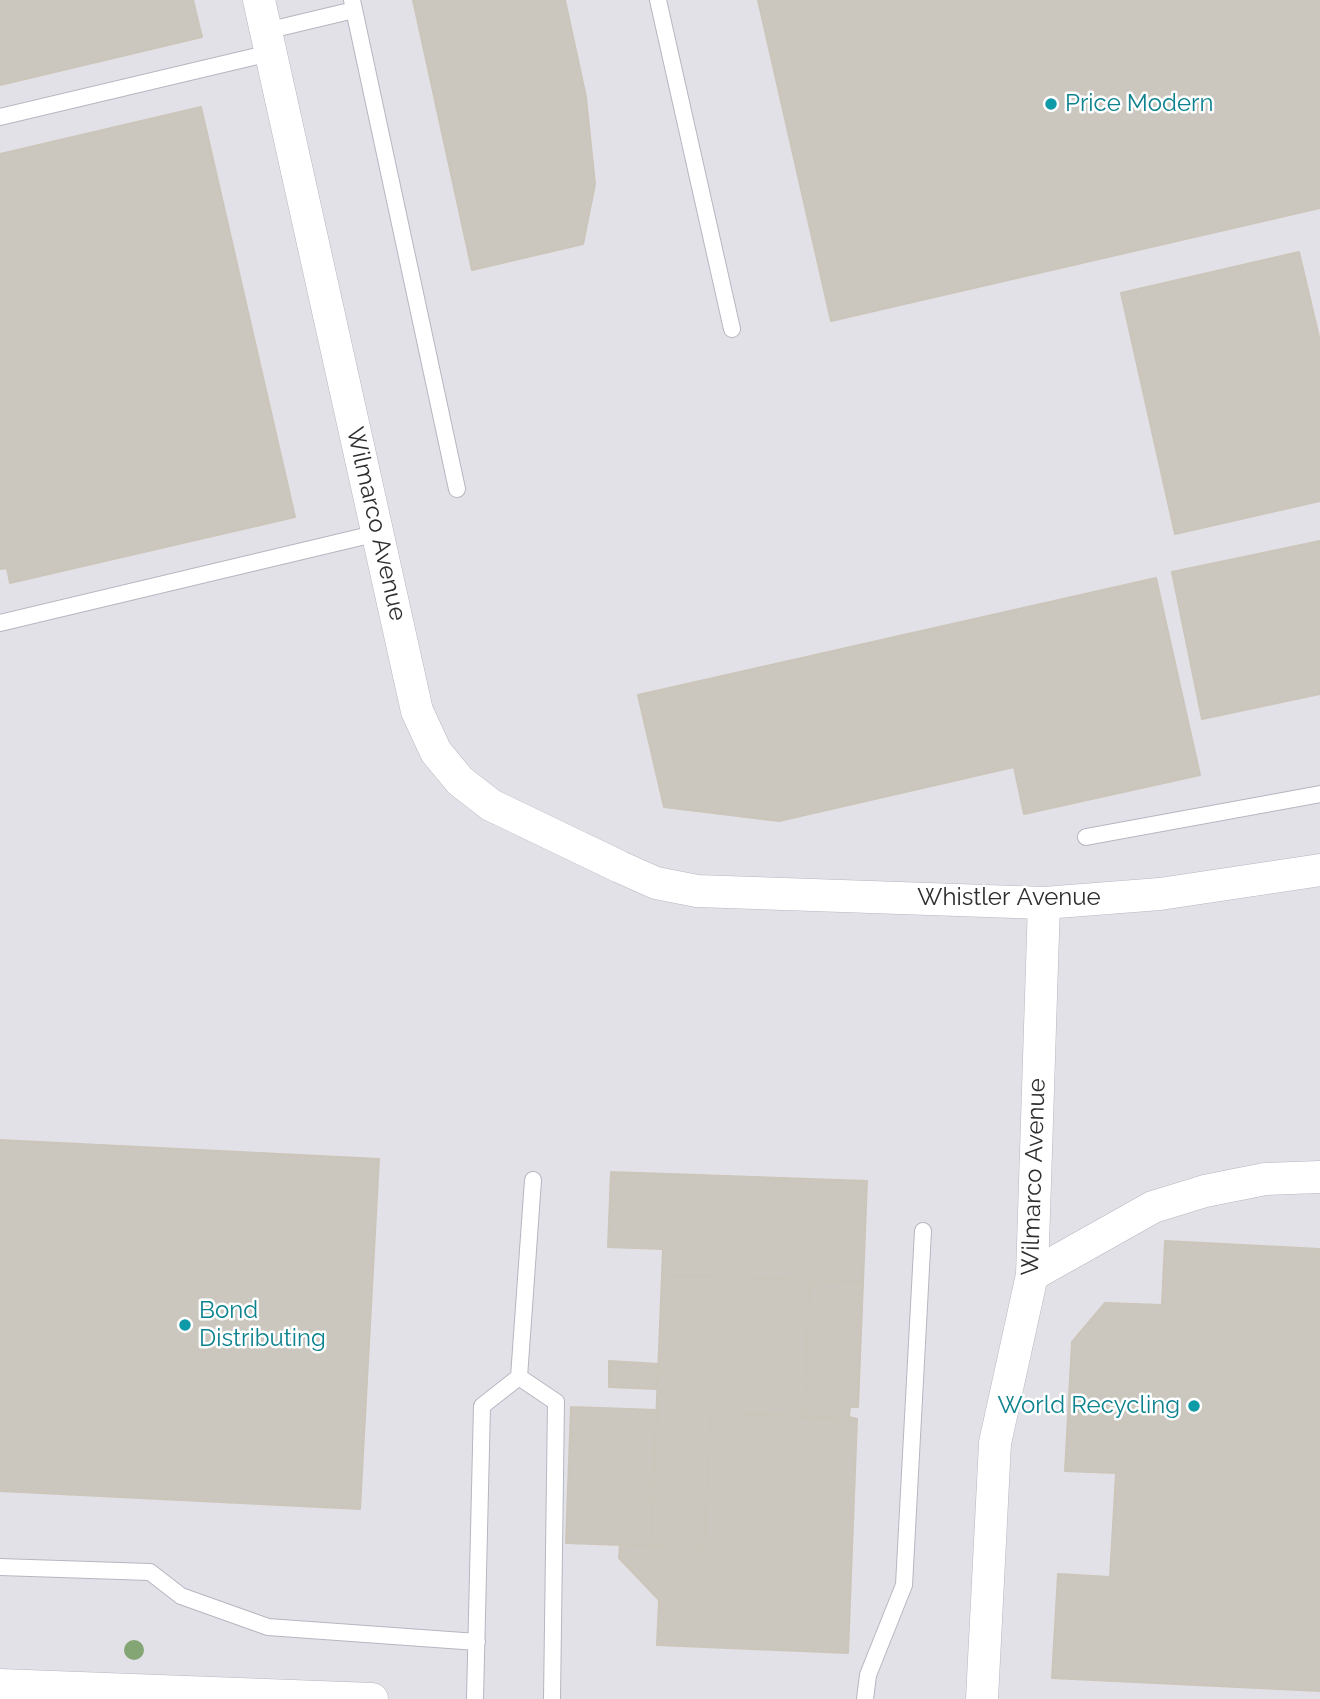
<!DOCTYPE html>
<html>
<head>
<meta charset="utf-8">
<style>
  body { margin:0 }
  canvas { display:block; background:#efe9e1 }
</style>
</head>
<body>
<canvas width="1320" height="1699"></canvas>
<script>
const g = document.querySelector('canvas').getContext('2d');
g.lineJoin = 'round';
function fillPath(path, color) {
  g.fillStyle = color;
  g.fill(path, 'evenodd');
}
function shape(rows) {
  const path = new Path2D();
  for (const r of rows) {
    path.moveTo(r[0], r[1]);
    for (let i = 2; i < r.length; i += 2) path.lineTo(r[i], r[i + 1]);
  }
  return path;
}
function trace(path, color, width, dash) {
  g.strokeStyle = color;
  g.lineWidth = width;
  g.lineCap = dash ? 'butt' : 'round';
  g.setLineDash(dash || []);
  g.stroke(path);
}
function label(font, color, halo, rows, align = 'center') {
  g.font = font + ' Raleway,sans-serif';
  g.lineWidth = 5;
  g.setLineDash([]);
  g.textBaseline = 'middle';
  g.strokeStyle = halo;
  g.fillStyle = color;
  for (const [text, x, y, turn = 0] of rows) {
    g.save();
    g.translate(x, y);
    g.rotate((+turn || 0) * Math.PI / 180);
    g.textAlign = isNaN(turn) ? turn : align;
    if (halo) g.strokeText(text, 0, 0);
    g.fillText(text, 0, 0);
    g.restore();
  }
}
fillPath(shape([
  [0,0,1320,0,1320,1699,0,1699]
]), '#e3e1e8');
const building = shape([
  [0,0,193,0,202,37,0,85,0,0],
  [413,0,565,0,586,97,595,184,583,244,472,270,413,0],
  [758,0,1320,0,1320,208,831,321,758,0],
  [201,107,295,517,10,583,7,568,0,569,0,154,201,107],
  [1299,252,1320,341,1320,501,1175,534,1121,293,1299,252],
  [1320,541,1320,694,1202,719,1172,572,1320,541],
  [1156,578,1200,775,1024,814,1014,767,779,821,664,807,638,695,1156,578],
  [0,1140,379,1159,360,1509,0,1491,0,1140],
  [611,1172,867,1181,863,1282,662,1275,663,1249,608,1247,611,1172],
  [1165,1241,1320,1249,1320,1691,1052,1678,1058,1574,1110,1577,1116,1473,1065,1471,1072,1342,1105,1303,1162,1305,1165,1241],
  [662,1275,809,1280,805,1416,711,1413,704,1547,651,1546,662,1275],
  [809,1280,863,1282,858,1407,850,1407,849,1417,857,1419,805,1416,809,1280],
  [609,1361,659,1364,657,1389,609,1387,609,1361],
  [571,1407,657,1410,651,1546,566,1543,571,1407],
  [711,1413,857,1419,848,1653,657,1645,659,1600,619,1558,620,1545,704,1547,711,1413]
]);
fillPath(building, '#cbc7bf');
trace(building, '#cbc5ba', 2);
const lane = shape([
  [352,0,457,489],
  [658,0,732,329],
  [266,31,354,10],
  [0,117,270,53],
  [0,623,378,533],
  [1086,837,1320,794],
  [519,1377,533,1180],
  [0,1567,150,1572,181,1596,268,1627,477,1642],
  [475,1699,482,1406,519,1377,556,1402,552,1699],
  [865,1699,868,1675,904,1585,923,1231]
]);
const street = shape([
  [259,0,417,711,436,752,460,781,491,805,620,867,656,883,697,891,1044,903,1160,894,1320,870],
  [1032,1275,1153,1207,1205,1191,1265,1179,1320,1177],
  [0,1685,372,1699],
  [982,1699,995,1443,1032,1275,1044,903]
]);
trace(lane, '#b4b7c1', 18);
trace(street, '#b4b7c1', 33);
trace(lane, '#fff', 16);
trace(street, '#fff', 32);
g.fillStyle = '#84a574';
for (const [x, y] of [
  [134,1650]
]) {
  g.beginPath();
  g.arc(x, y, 10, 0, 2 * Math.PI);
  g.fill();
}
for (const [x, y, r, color] of [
  [1051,104,7,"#0f9aa8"],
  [185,1325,7,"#0f9aa8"],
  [1194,1406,7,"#0f9aa8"]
]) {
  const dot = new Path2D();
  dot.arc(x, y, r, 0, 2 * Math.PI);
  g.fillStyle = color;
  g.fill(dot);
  trace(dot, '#fff', 2.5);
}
label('24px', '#0d838f', '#fff', [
  ["Price Modern",1065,104],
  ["Bond",199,1311],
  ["Distributing",199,1339],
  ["World Recycling",1180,1406,"right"]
], 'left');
label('24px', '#2e2e2e', '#fff', [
  ["Wilmarco Avenue",376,524,77],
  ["Whistler Avenue",1009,898],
  ["Wilmarco Avenue",1034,1177,-88]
]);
</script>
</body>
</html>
